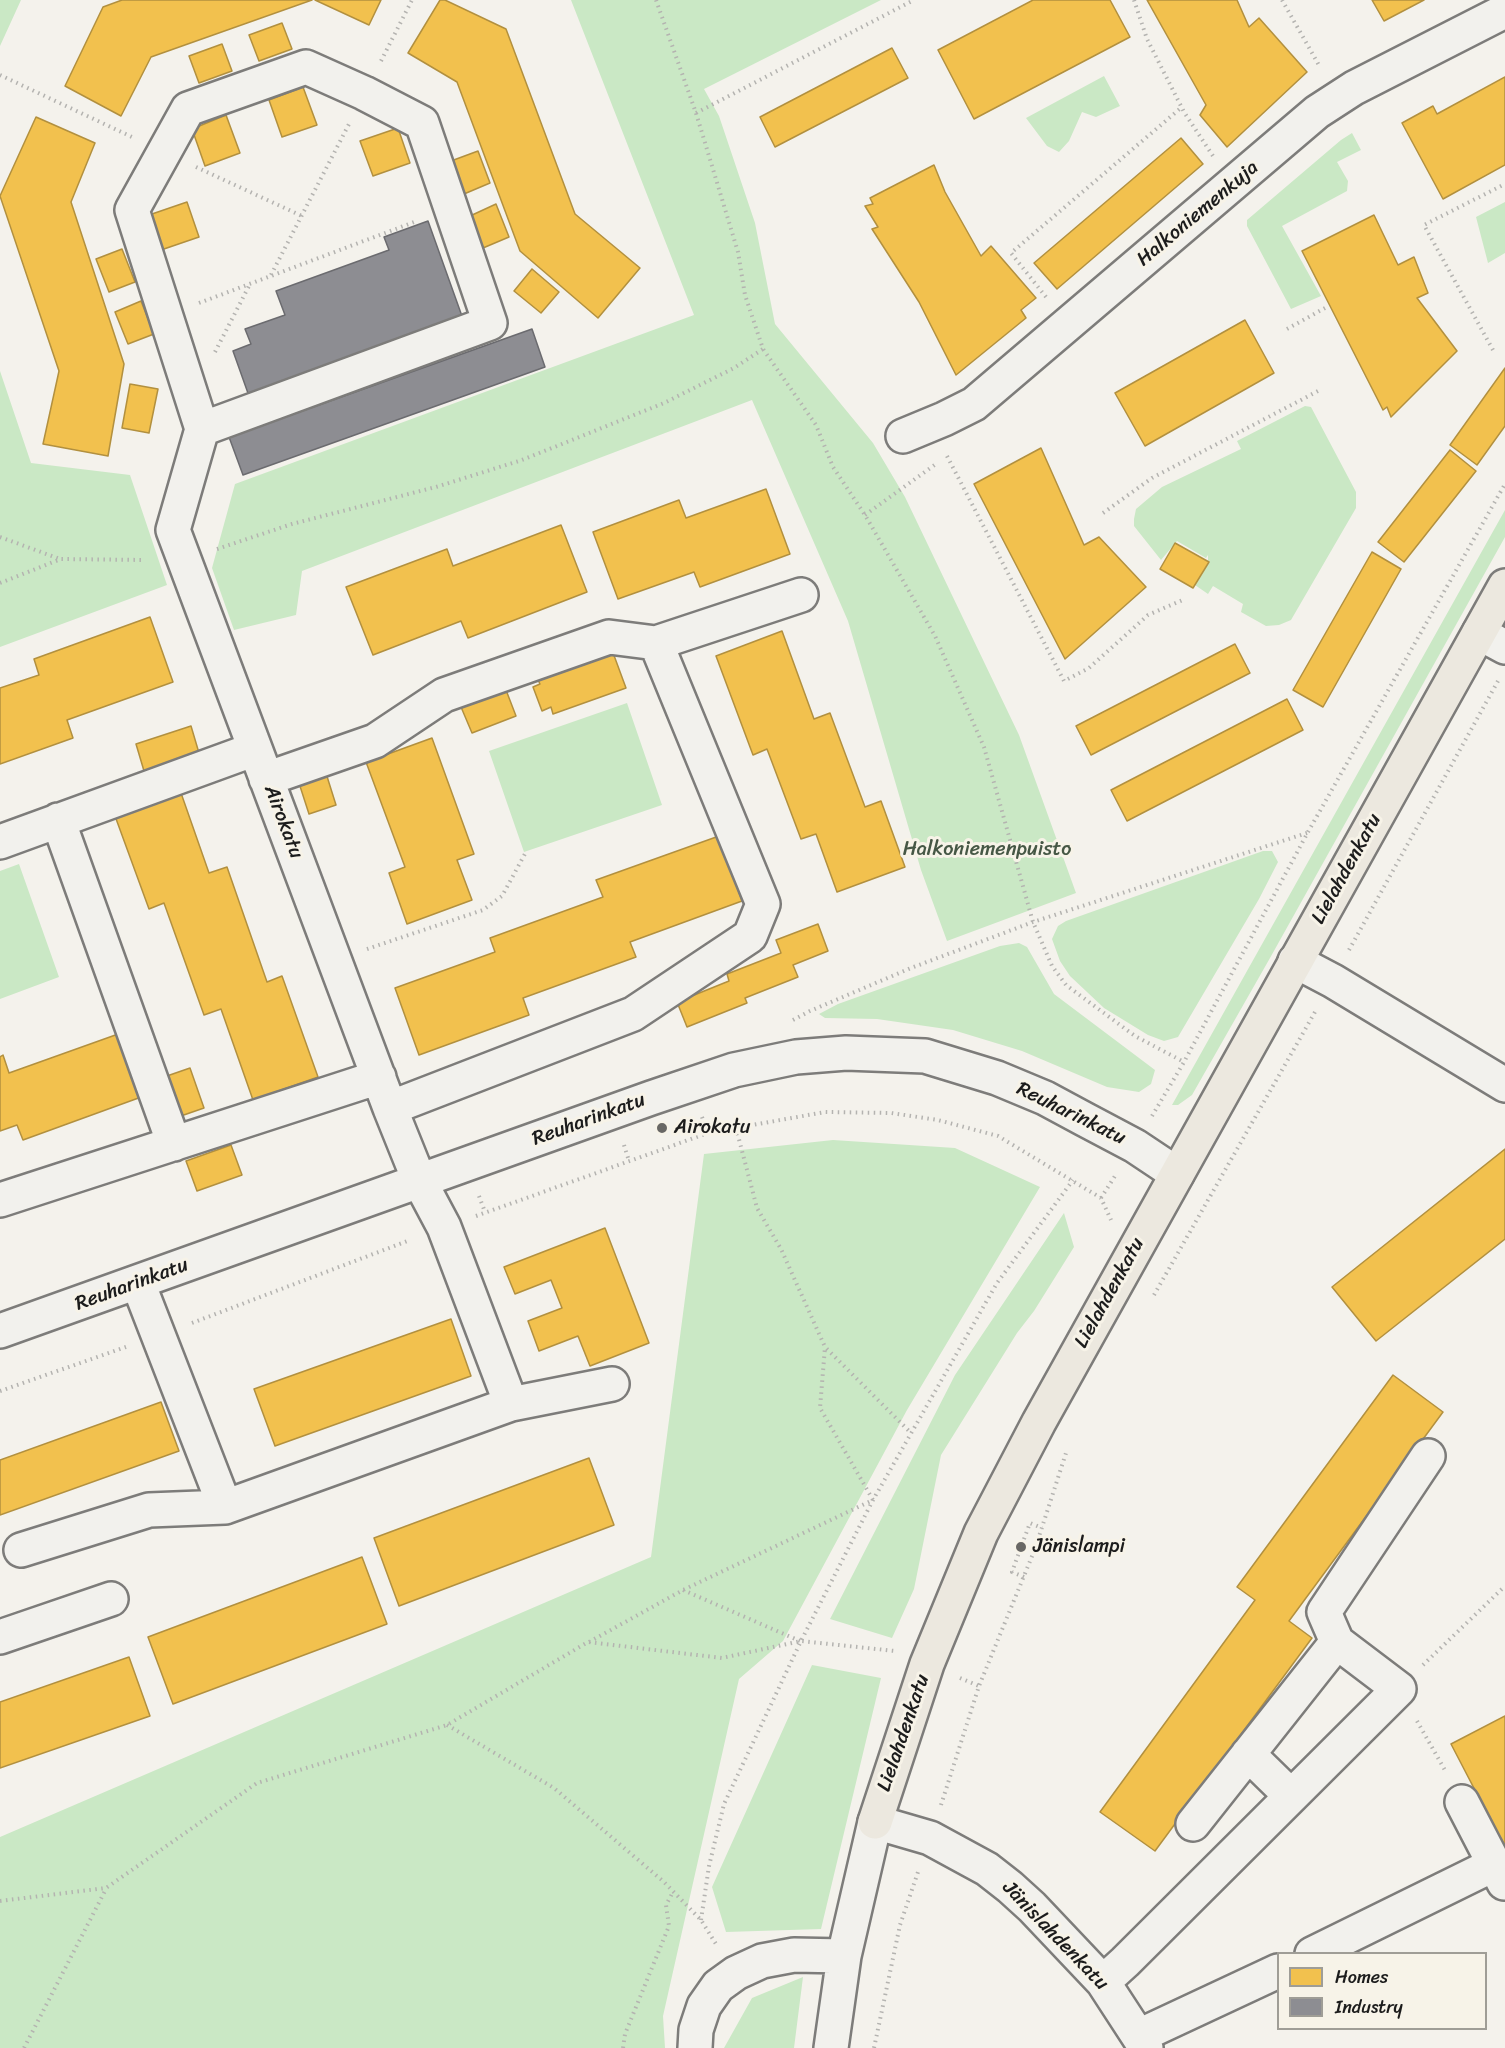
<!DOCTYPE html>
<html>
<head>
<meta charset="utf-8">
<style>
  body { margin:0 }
  #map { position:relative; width:1505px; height:2048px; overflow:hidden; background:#f4f2ec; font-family:Sriracha,sans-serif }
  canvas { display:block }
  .legend { position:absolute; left:1277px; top:1952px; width:210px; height:78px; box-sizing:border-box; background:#f7f3e8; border:2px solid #9f9d96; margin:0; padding:8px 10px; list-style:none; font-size:18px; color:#1c1c1c }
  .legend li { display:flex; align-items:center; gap:12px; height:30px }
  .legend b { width:30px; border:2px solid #9f9d96 }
</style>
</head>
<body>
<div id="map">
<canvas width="1505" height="2048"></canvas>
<ul class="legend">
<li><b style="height:16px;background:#f2c14e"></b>Homes</li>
<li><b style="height:16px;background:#8d8d92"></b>Industry</li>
</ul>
</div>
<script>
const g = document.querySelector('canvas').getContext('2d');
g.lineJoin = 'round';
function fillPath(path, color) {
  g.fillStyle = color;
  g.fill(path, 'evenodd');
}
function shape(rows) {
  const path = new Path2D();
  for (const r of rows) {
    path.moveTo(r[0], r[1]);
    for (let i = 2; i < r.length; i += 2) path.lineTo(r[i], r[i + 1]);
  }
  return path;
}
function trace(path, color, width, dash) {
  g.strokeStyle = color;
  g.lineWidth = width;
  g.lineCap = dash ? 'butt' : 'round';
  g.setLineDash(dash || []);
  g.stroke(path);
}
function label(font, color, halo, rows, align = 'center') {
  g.font = font + ' Sriracha,sans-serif';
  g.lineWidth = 6;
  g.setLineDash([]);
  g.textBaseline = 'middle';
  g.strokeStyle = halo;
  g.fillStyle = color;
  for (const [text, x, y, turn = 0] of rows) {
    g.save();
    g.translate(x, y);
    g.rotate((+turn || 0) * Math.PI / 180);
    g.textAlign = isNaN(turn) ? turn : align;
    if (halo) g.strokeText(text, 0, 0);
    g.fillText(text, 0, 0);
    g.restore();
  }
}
fillPath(shape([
  [0,0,21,0,0,46],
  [571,0,881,0,704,89,719,116,755,223,775,324,873,443,905,497,1019,735,1076,893,947,941,921,870,848,621,752,400,302,571,296,615,234,630,212,568,235,484,694,315],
  [1104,76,1120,106,1096,117,1082,112,1069,141,1059,152,1047,146,1026,118],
  [1352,133,1361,150,1337,162,1348,181,1347,191,1282,226,1321,296,1291,309,1247,226,1247,220,1341,140],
  [1505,202,1505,253,1488,263,1476,217],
  [0,371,31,463,130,475,167,585,0,647],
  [1305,406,1311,407,1356,492,1356,508,1291,620,1279,625,1266,626,1241,612,1243,604,1213,586,1208,594,1195,585,1208,560,1208,555,1206,558,1177,541,1161,560,1134,526,1134,519,1136,509,1162,487,1241,449,1237,441],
  [1505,510,1505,537,1270,958,1192,1095,1178,1105,1172,1105],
  [627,703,662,805,524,852,489,751],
  [1263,851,1272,851,1278,862,1259,899,1178,1037,1164,1041,1148,1035,1104,1008,1070,976,1060,961,1052,939,1058,926,1066,921],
  [19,864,59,977,0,999,0,871],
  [1019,943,1027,947,1054,994,1155,1070,1151,1084,1139,1092,1107,1087,1022,1051,953,1030,877,1019,825,1018,819,1014,838,1004,1000,946],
  [833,1140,955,1148,1040,1187,907,1410,783,1641,739,1679,663,2016,665,2048,0,2048,0,1837,651,1557,704,1154],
  [1064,1213,1074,1247,1034,1311,1017,1333,941,1455,914,1589,892,1638,830,1619,955,1375],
  [812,1665,881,1678,821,1929,726,1932,712,1887],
  [803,1977,794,2048,724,2048,752,1998]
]), '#cae8c5');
const homes = shape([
  [122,0,312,0,151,57,121,116,65,86,103,7,122,0],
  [315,0,381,0,369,25,315,0],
  [440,0,445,0,506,29,575,214,640,268,598,318,520,251,457,82,408,53,440,0],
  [1033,0,1110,0,1130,37,974,119,938,50,1033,0],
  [1147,0,1237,0,1249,27,1259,18,1307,72,1227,147,1200,115,1206,105,1147,0],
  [1372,0,1424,0,1384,21,1372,0],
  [282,23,292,49,259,61,249,35,282,23],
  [222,44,232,71,199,83,189,56,222,44],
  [892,48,908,78,775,147,760,117,892,48],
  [1505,77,1505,165,1443,199,1402,123,1433,106,1437,114,1505,77],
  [303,87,317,125,282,137,269,100,303,87],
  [226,115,240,153,205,166,192,129,226,115],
  [36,117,95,143,71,202,124,364,108,456,43,444,59,371,0,196,36,117],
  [398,128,410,163,373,176,360,141,398,128],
  [1181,138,1203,164,1057,289,1034,263,1181,138],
  [478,151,490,183,464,194,451,161,478,151],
  [934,165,945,192,981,256,991,246,1036,298,1021,310,1026,318,956,375,919,302,872,229,878,227,865,206,873,204,870,198,934,165],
  [187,202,199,237,161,250,149,215,187,202],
  [496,204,509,237,483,248,470,216,496,204],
  [1374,215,1398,265,1414,257,1428,293,1417,298,1457,351,1391,417,1387,407,1383,410,1302,251,1374,215],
  [122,249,135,282,109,292,96,259,122,249],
  [532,269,559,292,541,313,514,291,532,269],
  [141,301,154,334,128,344,115,312,141,301],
  [1245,320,1274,373,1145,446,1115,393,1245,320],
  [1505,368,1505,426,1477,465,1450,445,1505,368],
  [130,384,158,389,149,433,122,428,130,384],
  [1041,448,1084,545,1099,537,1146,587,1065,659,974,484,1041,448],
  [1450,450,1476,471,1404,562,1378,542,1450,450],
  [766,489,790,554,700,587,694,572,618,599,593,532,679,500,686,518,766,489],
  [561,525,587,592,468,638,461,621,373,655,346,587,447,549,453,566,561,525],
  [1175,543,1209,562,1193,588,1160,569,1175,543],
  [1372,552,1401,569,1323,707,1293,690,1372,552],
  [150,617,173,682,67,720,73,738,0,764,0,688,39,675,34,659,150,617],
  [782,631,814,719,830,713,865,807,881,801,905,867,837,892,816,834,801,839,767,749,753,755,716,656,782,631],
  [1235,644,1250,673,1091,755,1076,726,1235,644],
  [612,650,626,688,553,714,551,707,542,711,533,687,540,684,537,678,612,650],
  [506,690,516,716,472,733,461,707,506,690],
  [1287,699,1303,730,1127,821,1111,790,1287,699],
  [191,726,199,753,144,771,136,744,191,726],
  [432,738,474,854,457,860,472,900,407,924,389,873,405,867,366,762,432,738],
  [325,770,336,805,309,814,298,780,325,770],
  [181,793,209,873,227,867,267,982,282,976,318,1077,253,1100,221,1009,204,1015,164,903,149,909,115,816,181,793],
  [719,836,742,901,630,942,636,957,523,998,529,1015,419,1055,395,988,495,952,490,938,603,897,596,880,719,836],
  [818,924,828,951,793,965,798,977,745,998,747,1003,687,1027,677,1002,729,981,727,974,781,953,776,940,818,924],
  [121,1033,144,1096,23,1140,17,1125,0,1131,0,1057,3,1055,9,1073,121,1033],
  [190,1068,204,1108,178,1117,164,1077,190,1068],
  [231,1145,242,1175,197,1191,186,1161,231,1145],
  [1505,1149,1505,1239,1376,1341,1332,1287,1505,1149],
  [605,1228,649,1343,590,1366,578,1336,539,1351,528,1321,562,1308,551,1280,515,1294,504,1267,605,1228],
  [451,1319,471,1376,275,1446,254,1389,451,1319],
  [1393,1375,1443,1412,1289,1621,1312,1638,1155,1851,1100,1812,1255,1600,1237,1587,1393,1375],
  [161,1402,179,1451,0,1515,0,1460,161,1402],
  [589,1458,614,1525,399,1606,374,1538,589,1458],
  [362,1557,387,1624,173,1704,148,1637,362,1557],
  [129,1657,150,1716,0,1768,0,1702,129,1657],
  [1505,1716,1505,1848,1451,1744,1505,1716]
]);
fillPath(homes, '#f2c14e');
trace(homes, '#b2903f', 1.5);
const industry = shape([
  [428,221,463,319,249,396,233,351,251,344,245,329,285,315,276,291,389,250,384,237,428,221],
  [532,329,545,367,243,475,229,437,532,329]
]);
fillPath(industry, '#8d8d92');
trace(industry, '#6b6b6f', 1.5);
const minor = shape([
  [202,429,490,323,422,123,364,93,306,67,188,109,132,210,202,429,173,530,390,1108,419,1180,444,1227,511,1404],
  [903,436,944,419,974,404,1317,112,1354,88,1505,11],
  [1479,633,1505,647],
  [266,779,375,741,444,695,609,637,656,643,801,595],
  [58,820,174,1144],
  [0,842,255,749],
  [1295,961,1333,981,1505,1085],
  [390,1108,633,1014,750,936,763,904,656,643],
  [0,1200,379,1077],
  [138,1283,225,1507],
  [0,1331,651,1098,734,1070,796,1057,846,1053,925,1056,997,1078,1045,1098,1084,1119,1135,1146,1177,1174],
  [21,1550,149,1510,225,1507,511,1404,612,1384],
  [0,1637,111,1599],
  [1248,1754,1291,1796],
  [1462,1802,1504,1883],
  [1193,1824,1337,1642],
  [1312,1954,1495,1864],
  [1103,1982,1125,1962,1399,1689,1337,1642,1324,1612,1428,1456],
  [1139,2036,1278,1971],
  [695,2048,696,2030,704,2006,718,1986,736,1973,762,1961,794,1955,844,1956],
  [831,2048,844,1956,875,1822,930,1838,987,1869,1010,1887,1032,1907,1103,1982,1146,2048]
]);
const major = shape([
  [875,1822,927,1664,981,1533,1039,1422,1505,586]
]);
trace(minor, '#7d7c7a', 38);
trace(major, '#7d7c7a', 38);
trace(shape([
  [656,0,696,113,738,252,745,295,763,349,816,425,833,467,865,515,935,636,984,747,1033,922,1052,966,1066,985,1135,1036,1184,1062],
  [1134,0,1147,39,1184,112,1213,156],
  [1282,0,1320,67],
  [381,61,412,0],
  [0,75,132,137],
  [696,113,914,0],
  [196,167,302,216],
  [271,275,349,124],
  [1046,297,1011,253,1182,107],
  [199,303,417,221],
  [1287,329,1325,308],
  [1493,350,1424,225,1505,184],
  [215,352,250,284],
  [947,456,1064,681,1089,668,1148,615,1185,599],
  [1103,513,1152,478,1320,390],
  [865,515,936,464],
  [0,537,60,559],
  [217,549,292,524,436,487,522,460,664,403,734,368,763,349],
  [0,583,61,559,145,560],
  [367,949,483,910,502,896,526,852],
  [1349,950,1498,681],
  [793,1020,810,1011,911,968,1033,922,1307,833],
  [1152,1116,1184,1062,1308,832,1505,484],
  [702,1117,708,1133],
  [736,1128,757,1208,781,1249,825,1347,911,1433],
  [624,1145,629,1161],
  [479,1196,485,1212],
  [1101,1198,1115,1176],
  [476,1216,708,1133,825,1112,891,1113,938,1120,998,1136,1101,1198,1111,1220],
  [1154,1295,1315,1012],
  [192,1323,410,1240],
  [0,1391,126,1347],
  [1024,1577,1012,1572,1021,1547,1030,1523,1042,1528],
  [683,1590,800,1641],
  [589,1642,683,1590,873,1500,820,1408,825,1347],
  [1423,1665,1505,1586],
  [960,1678,979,1686],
  [1417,1721,1446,1772],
  [447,1725,554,1788,664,1882,701,1920,716,1944],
  [941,1805,979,1686,1035,1549,1066,1453],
  [0,1901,106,1888,257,1783,447,1725,588,1642,722,1658,801,1641,895,1651],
  [701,1920,709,1866,724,1804,801,1641,873,1500,997,1283,1073,1180],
  [24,2048,106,1889],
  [623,2048,625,2034,669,1926,666,1905,673,1892],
  [874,2048,900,1925,918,1872]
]), '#b4b3b0', 4, [1.5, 4.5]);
trace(minor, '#f2f1ed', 33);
trace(major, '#ece8df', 33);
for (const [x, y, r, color] of [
  [662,1128,6,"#686765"],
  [1021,1547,6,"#686765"]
]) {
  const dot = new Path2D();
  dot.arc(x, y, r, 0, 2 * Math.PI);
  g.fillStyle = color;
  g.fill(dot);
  trace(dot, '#f7f3e8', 2);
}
label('20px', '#1c1c1c', '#f7f3e8', [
  ["Halkoniemenkuja",1198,214,-40],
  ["Airokatu",283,822,69],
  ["Lielahdenkatu",1347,869,-61],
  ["Reuharinkatu",1071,1114,26],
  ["Reuharinkatu",589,1120,-20],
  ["Reuharinkatu",132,1285,-20],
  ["Lielahdenkatu",1110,1293,-61],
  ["Lielahdenkatu",904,1733,-71],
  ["Jänislahdenkatu",1055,1936,46]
]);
label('20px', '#465745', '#f7f3e8', [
  ["Halkoniemenpuisto",987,850]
]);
label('20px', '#1c1c1c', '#f7f3e8', [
  ["Airokatu",674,1128],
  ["Jänislampi",1033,1547]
], 'left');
</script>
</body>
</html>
